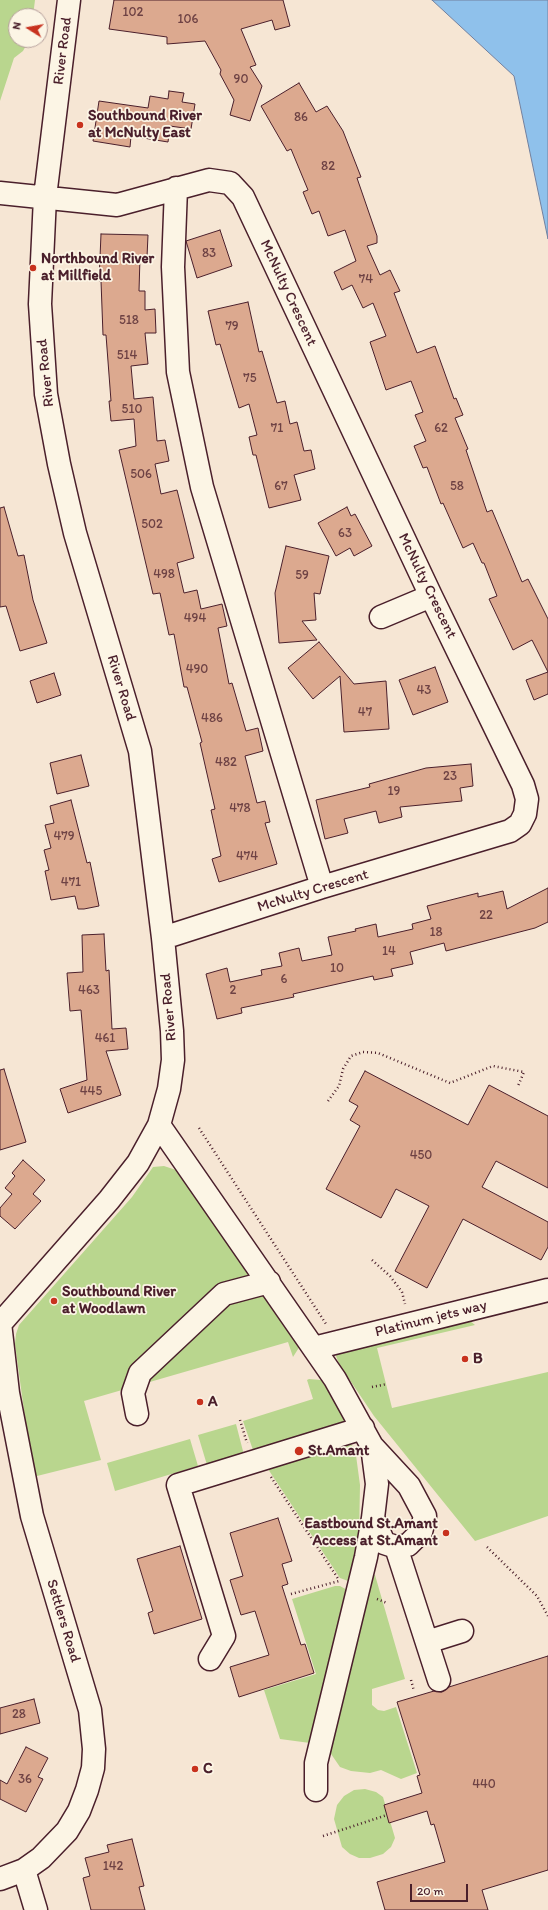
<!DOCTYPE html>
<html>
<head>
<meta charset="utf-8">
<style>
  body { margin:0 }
  #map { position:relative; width:548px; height:1910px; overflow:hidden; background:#f6e6d4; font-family:Itim,sans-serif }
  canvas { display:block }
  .north { position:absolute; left:8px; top:8px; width:40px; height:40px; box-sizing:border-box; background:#fcf5e5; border:1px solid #b59f9b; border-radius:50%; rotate:281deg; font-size:11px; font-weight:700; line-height:16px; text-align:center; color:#4a1f2b }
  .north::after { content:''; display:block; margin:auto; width:14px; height:18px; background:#c8321e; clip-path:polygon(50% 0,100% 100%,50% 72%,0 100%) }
  .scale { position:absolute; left:410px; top:1884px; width:58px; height:18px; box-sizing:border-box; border:2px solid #4a1f2b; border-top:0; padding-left:5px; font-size:12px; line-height:14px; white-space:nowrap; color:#4a1f2b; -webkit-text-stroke:3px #fcf5e5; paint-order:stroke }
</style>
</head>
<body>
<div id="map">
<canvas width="548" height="1910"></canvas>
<div class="north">N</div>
<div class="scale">20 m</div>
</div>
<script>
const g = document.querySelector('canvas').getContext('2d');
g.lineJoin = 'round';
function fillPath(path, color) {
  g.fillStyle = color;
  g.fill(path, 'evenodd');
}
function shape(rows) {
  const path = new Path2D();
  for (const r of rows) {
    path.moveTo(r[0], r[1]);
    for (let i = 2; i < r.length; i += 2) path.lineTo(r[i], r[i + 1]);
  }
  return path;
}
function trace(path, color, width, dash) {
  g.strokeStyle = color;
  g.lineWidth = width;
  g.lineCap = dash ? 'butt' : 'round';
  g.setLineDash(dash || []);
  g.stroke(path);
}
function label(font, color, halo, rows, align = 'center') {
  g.font = font + ' Itim,sans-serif';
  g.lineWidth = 3.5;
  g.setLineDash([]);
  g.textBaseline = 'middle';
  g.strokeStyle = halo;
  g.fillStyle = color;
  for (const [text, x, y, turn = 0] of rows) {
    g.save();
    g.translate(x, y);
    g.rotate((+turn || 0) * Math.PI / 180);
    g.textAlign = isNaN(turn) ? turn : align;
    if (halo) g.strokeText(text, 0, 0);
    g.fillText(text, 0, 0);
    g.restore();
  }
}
fillPath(shape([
  [0,0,35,0,33,16,16,16,16,40,29,40,23,51,14,58,0,101],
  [164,1166,182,1172,300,1346,293,1357,288,1342,84,1401,101,1460,33,1477,15,1344,16,1334,19,1325,132,1197,153,1167],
  [469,1320,475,1325,377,1348,392,1408,548,1372,548,1516,475,1541,374,1416,339,1364,336,1356,339,1351],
  [309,1379,321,1380,327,1384,346,1421,344,1425,254,1453,243,1421,313,1399,307,1380],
  [236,1424,244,1455,207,1465,198,1435],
  [190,1439,198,1466,115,1491,107,1463],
  [341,1444,350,1444,355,1448,360,1485,359,1538,351,1582,340,1578,268,1469],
  [373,1575,375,1575,405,1679,372,1689,372,1705,378,1710,384,1711,396,1707,417,1773,401,1779,381,1770,370,1773,351,1771,340,1767,329,1751],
  [335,1586,340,1586,349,1591,310,1743,280,1739,264,1690,316,1674,292,1599],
  [365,1789,376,1792,383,1797,395,1838,391,1847,383,1854,370,1858,359,1858,350,1854,342,1847,334,1819,337,1805,344,1796,354,1790]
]), '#b9d68e');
const water = shape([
  [432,0,548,0,548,239,514,76,432,0]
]);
fillPath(water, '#8fc1eb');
trace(water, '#73809e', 1);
const building = shape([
  [114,0,283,0,290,26,275,30,272,20,241,29,256,65,250,67,262,86,250,121,230,115,234,100,220,74,221,70,205,41,167,44,167,37,109,29,114,0],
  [299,83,316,112,327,106,343,131,361,177,357,178,377,236,377,243,367,246,380,275,390,270,400,291,394,293,417,353,435,346,454,399,456,398,463,415,455,418,468,449,466,450,487,512,492,510,522,582,528,579,548,619,548,694,534,700,526,680,548,672,532,640,513,650,489,599,497,596,484,563,482,563,473,543,463,548,443,503,441,504,427,467,423,468,414,446,426,441,415,415,423,412,411,381,386,390,370,342,386,336,373,303,363,308,352,285,342,290,334,272,356,261,345,230,328,236,319,211,312,214,303,192,308,190,291,149,287,151,261,106,299,83],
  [169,91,184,93,182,102,195,104,191,129,170,126,168,142,131,136,130,147,93,141,99,101,148,108,150,96,168,99,169,91],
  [220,230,232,266,197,278,186,241,220,230],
  [101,234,148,235,147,257,140,257,139,291,145,291,145,310,155,309,156,333,145,333,148,364,131,366,134,399,153,397,157,441,165,440,169,461,155,464,161,494,177,490,194,558,177,563,184,593,197,590,201,609,222,604,227,626,218,628,229,684,232,683,246,731,258,728,263,751,245,756,257,803,265,801,270,822,265,823,277,864,219,882,212,859,221,856,211,810,215,809,200,743,202,742,187,687,184,687,174,634,169,635,160,593,153,594,119,450,136,446,134,419,111,421,109,401,111,401,106,335,103,335,101,281,99,281,101,234],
  [248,302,259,352,262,351,277,403,285,401,290,424,297,422,304,451,311,450,315,469,294,475,301,500,269,508,256,455,253,455,249,437,257,435,249,404,239,408,220,344,216,345,208,311,248,302],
  [4,507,18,556,24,555,33,600,47,643,20,651,6,606,0,607,0,508,4,507],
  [347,507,351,516,355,514,372,546,354,556,350,548,336,556,318,523,347,507],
  [286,546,329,556,320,594,314,593,316,620,302,621,317,640,279,643,275,593,286,546],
  [319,642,354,684,386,681,389,729,344,732,340,676,313,699,288,668,319,642],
  [435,667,448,702,413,715,399,680,435,667],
  [54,673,61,695,37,703,30,681,54,673],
  [81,755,89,786,57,794,50,763,81,755],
  [471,764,473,786,460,788,462,801,400,807,402,817,379,823,376,811,344,819,348,833,325,839,316,800,370,787,369,784,426,768,471,764],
  [71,800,87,863,90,862,99,906,84,909,78,909,75,896,51,900,45,871,49,870,44,850,51,848,45,825,54,823,50,806,71,800],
  [548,888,548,922,535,928,446,951,444,943,410,952,413,964,391,969,393,976,374,980,373,976,293,994,294,997,241,1008,242,1013,217,1019,206,974,227,968,230,982,262,975,261,970,282,966,279,953,299,948,302,961,332,955,328,937,356,931,355,929,376,924,378,937,413,929,412,924,431,919,427,906,478,893,478,897,503,891,507,909,548,888],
  [104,934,106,971,109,970,112,1029,126,1028,128,1049,106,1051,121,1095,68,1113,60,1089,87,1080,81,1010,70,1011,67,973,83,972,82,935,104,934],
  [4,1069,26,1142,0,1150,0,1070,4,1069],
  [365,1071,468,1125,489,1085,548,1116,548,1188,496,1161,482,1187,548,1222,548,1247,541,1260,463,1219,427,1288,395,1271,429,1206,396,1189,381,1218,326,1189,360,1126,350,1120,358,1106,349,1101,365,1071],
  [23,1160,45,1180,33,1194,41,1201,15,1229,0,1216,0,1208,12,1194,5,1188,15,1176,12,1173,23,1160],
  [278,1518,292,1561,282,1564,288,1584,282,1586,301,1645,305,1644,314,1673,239,1697,230,1667,269,1655,255,1611,241,1615,230,1580,243,1576,230,1533,278,1518],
  [180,1546,202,1619,154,1634,148,1613,153,1611,137,1559,180,1546],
  [548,1656,548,1870,482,1890,488,1910,385,1910,377,1882,445,1862,434,1824,431,1825,427,1811,389,1823,384,1805,422,1793,417,1776,420,1775,397,1702,434,1691,442,1692,449,1687,548,1656],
  [34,1699,40,1723,0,1734,0,1708,34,1699],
  [26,1747,48,1758,38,1777,43,1779,26,1812,0,1799,0,1780,7,1784,26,1747],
  [132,1839,144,1886,139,1887,145,1910,91,1910,83,1878,90,1876,85,1858,109,1852,107,1845,132,1839]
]);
fillPath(building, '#dca98f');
trace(building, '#4a1f2b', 1);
const minor = shape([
  [176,188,173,267,178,372,202,487,322,887],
  [0,193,117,205,209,180,230,183,243,197,431,596,523,785,527,799,525,814,520,824,510,831,322,887,163,938],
  [381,617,431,596],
  [159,1125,335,1379,372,1446,409,1486,425,1516,421,1532,408,1545,396,1547,384,1543,373,1518],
  [0,1323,8,1393,32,1516,90,1710,94,1749,93,1768,87,1790,79,1811,67,1831,41,1858,24,1870,0,1879],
  [0,1324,109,1200,138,1163,159,1125,169,1089,173,1060,172,1031,163,938,140,751,75,533,59,464,46,394,40,304,45,197,69,0],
  [314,1348,548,1290],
  [137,1414,133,1393,140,1373,224,1294,269,1282],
  [396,1547,439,1680],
  [427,1642,462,1631],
  [210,1659,224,1636,178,1485,363,1428],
  [316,1790,316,1763,366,1557,373,1518,377,1484,372,1446],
  [24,1870,36,1910]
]);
trace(minor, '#4a1f2b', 25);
trace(shape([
  [328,1101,339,1086,343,1069,351,1056,363,1052,378,1053,450,1083,493,1066,524,1072,518,1086],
  [199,1128,326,1324],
  [372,1260,390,1276,402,1292,405,1304],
  [372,1387,387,1384],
  [240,1420,247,1443],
  [271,1477,339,1580],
  [487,1547,537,1596,548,1616],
  [291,1594,339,1581],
  [377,1599,387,1603],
  [411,1680,414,1691],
  [323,1836,387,1815]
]), '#4a1f2b', 2.5, [1, 3]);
trace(minor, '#fcf5e5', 22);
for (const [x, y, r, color] of [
  [80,125,4,"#c8321e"],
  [33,268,4,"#c8321e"],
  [54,1301,4,"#c8321e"],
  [465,1359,4,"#c8321e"],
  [200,1402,4,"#c8321e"],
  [299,1451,5,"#c8321e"],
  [446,1533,4,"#c8321e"],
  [195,1769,4,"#c8321e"]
]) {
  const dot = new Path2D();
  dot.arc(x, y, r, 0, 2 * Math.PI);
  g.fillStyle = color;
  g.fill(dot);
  trace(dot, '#fcf5e5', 1.5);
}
label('13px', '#6e4244', null, [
  ["102",133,13],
  ["106",188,20],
  ["90",241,80],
  ["86",301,118],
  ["82",328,167],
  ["83",209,254],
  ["74",366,280],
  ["518",129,321],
  ["79",232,327],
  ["514",127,356],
  ["75",250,379],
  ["510",132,410],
  ["71",277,429],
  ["62",441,429],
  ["506",141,475],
  ["67",281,487],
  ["58",457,487],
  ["502",152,525],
  ["63",345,534],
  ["498",164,575],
  ["59",302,576],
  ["494",195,619],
  ["490",197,670],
  ["43",424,691],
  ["47",365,713],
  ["486",212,719],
  ["482",226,763],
  ["23",450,777],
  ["19",394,792],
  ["478",240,809],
  ["479",64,837],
  ["474",247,857],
  ["471",71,883],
  ["22",486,916],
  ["18",436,933],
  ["14",389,952],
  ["10",337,969],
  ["6",284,980],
  ["463",89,991],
  ["2",233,991],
  ["461",105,1039],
  ["445",91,1092],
  ["450",421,1156],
  ["28",19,1715],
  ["36",25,1780],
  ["440",484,1785],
  ["142",113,1867]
]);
label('15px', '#4a1f2b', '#fcf5e5', [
  ["River Road",63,51,-83],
  ["McNulty Crescent",288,293,65],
  ["River Road",46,373,-96],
  ["McNulty Crescent",427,586,64],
  ["River Road",121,688,73],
  ["McNulty Crescent",313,891,-17],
  ["River Road",169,1007,-95],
  ["Platinum jets way",431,1319,-14],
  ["Settlers Road",63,1621,73]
]);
label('bold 15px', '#4a1f2b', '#fcf5e5', [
  ["Southbound River",88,116],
  ["at McNulty East",88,133],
  ["Northbound River",41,259],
  ["at Millfield",41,276],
  ["Southbound River",62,1292],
  ["at Woodlawn",62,1309],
  ["B",473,1359],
  ["A",208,1402],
  ["St.Amant",308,1451],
  ["Eastbound St.Amant",438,1524,"right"],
  ["Access at St.Amant",438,1541,"right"],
  ["C",203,1769]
], 'left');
</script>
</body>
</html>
